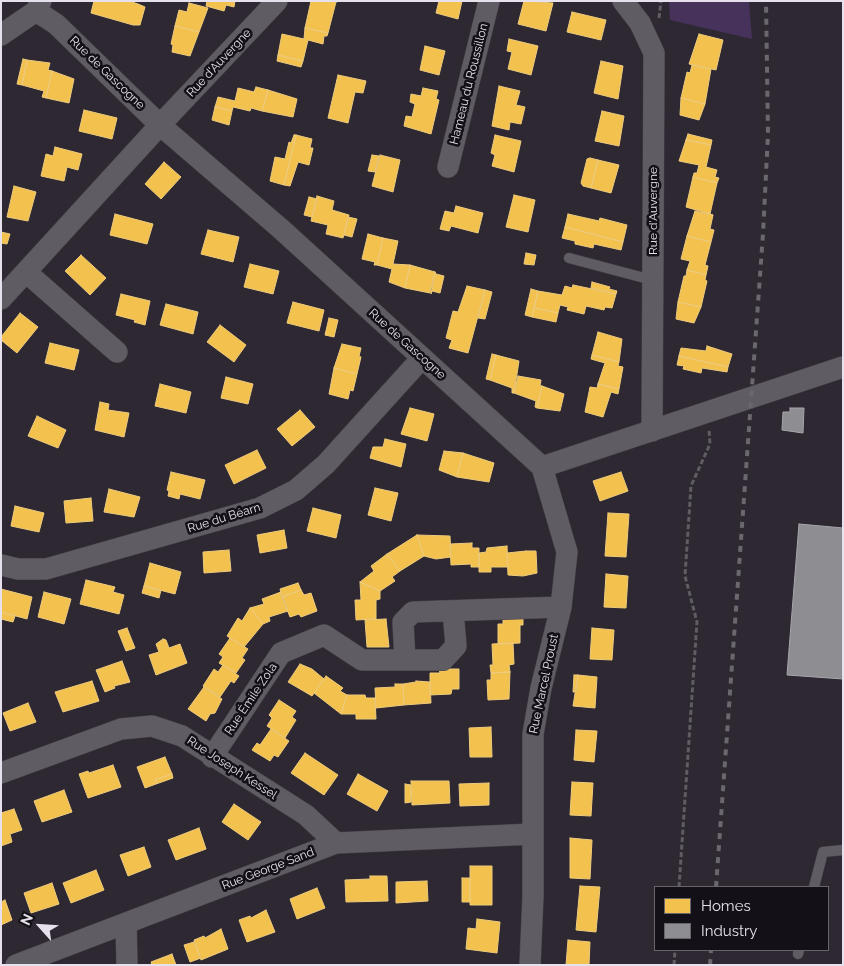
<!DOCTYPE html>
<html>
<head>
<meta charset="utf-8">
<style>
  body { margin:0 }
  #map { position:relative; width:844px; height:966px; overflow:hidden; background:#2d2832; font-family:Raleway,sans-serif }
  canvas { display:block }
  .frame { position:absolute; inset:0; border:2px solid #e6e1ec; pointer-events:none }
  .legend { position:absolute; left:654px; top:886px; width:175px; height:65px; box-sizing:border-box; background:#141017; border:1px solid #68646c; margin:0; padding:6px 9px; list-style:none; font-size:15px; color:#e6e1ec }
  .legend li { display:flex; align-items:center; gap:10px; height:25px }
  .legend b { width:25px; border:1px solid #68646c }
  .north { position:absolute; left:15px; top:901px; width:50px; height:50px; -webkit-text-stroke:4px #141017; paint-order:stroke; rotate:296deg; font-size:14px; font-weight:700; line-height:20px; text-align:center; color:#e6e1ec }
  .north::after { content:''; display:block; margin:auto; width:18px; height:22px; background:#e6e1ec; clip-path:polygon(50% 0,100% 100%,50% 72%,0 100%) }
</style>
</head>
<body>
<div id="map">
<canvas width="844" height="966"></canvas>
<div class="frame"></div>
<ul class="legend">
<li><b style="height:14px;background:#f2c14e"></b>Homes</li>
<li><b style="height:14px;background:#8d8d92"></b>Industry</li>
</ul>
<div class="north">N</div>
</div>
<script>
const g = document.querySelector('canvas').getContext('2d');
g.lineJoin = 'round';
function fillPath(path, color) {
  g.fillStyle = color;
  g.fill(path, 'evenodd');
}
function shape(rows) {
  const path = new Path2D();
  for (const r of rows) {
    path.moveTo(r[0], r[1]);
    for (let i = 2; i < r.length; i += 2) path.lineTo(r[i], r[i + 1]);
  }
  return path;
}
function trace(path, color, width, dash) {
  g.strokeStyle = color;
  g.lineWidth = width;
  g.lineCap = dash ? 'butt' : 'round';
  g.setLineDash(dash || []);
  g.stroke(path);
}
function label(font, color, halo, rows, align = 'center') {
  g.font = font + ' Raleway,sans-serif';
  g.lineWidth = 5;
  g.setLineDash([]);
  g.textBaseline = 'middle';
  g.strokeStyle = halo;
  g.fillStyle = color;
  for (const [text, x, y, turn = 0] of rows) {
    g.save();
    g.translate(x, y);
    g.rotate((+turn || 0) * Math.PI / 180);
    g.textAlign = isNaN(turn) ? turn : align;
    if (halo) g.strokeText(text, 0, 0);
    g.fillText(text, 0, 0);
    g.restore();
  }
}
fillPath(shape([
  [669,1,749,1,752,39,670,20]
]), '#47325c');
const homes = shape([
  [94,1,129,1,138,4,145,7,140,25,133,25,91,13,94,1],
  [207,1,235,1,234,7,226,5,224,11,206,6,207,1],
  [311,1,340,1,336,2,328,33,305,28,311,1],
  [439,1,462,1,458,19,436,13,439,1],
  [524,1,553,3,546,31,518,24,524,1],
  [189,3,208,8,199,32,175,26,179,10,187,12,189,3],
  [572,12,606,20,601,40,567,32,572,12],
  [175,26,199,32,190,56,172,52,173,45,171,44,175,26],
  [305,28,328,33,327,36,324,36,323,44,308,40,303,61,278,55,282,34,304,39,305,28],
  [699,34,723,40,716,70,689,64,699,34],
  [509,39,538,46,531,75,508,69,512,52,507,51,509,39],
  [425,46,445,51,439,75,420,70,425,46],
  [278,55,303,61,301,67,277,61,278,55],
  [23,59,27,60,22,85,17,84,23,59],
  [27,60,50,63,48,70,52,71,46,98,42,97,44,91,22,85,27,60],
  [601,61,623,66,618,99,594,93,601,61],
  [692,65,711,69,705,104,681,98,687,72,690,73,692,65],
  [52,71,74,79,69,103,46,98,52,71],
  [338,75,366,81,363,93,355,92,348,123,328,118,338,75],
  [499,86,520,91,516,105,525,107,521,124,510,122,509,130,492,126,499,86],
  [256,87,268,90,262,111,251,108,250,111,233,107,232,111,215,107,218,97,235,101,238,88,254,92,256,87],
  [423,88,438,91,436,99,439,100,431,134,404,126,406,116,412,117,415,104,410,102,411,94,421,96,423,88],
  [268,90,297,99,293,117,262,111,268,90],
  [681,98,705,104,699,120,680,115,681,98],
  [215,107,232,111,229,125,212,120,215,107],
  [84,110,117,118,112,139,79,131,84,110],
  [602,111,624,116,619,146,595,141,602,111],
  [688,134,712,140,711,145,686,140,688,134],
  [294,135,296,135,284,185,270,181,275,157,285,159,289,142,291,143,294,135],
  [296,135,312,139,310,148,313,148,309,165,298,162,290,186,284,185,296,135],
  [495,135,521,141,514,172,492,166,495,155,491,153,495,135],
  [686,140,711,145,706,167,717,170,715,177,719,178,717,183,693,177,694,173,697,173,699,165,679,161,686,140],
  [55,147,82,154,78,170,67,167,64,181,41,176,46,154,53,156,55,147],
  [372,155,379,156,375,172,368,171,372,155],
  [380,155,400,160,393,192,372,186,380,155],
  [590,158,598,160,591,188,583,186,581,183,587,159,590,158],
  [598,160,619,165,611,193,591,188,598,160],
  [164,162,181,177,161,199,145,184,164,162],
  [693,177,717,183,710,214,713,215,686,207,693,177],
  [14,186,36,192,28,221,7,217,14,186],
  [514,195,535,200,528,232,506,227,514,195],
  [317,196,334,201,332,210,349,215,343,238,326,234,328,225,311,221,317,196],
  [309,197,317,199,312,217,304,215,309,197],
  [456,206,483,213,478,233,451,226,449,231,440,229,445,211,454,213,456,206],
  [695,211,713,215,710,229,714,230,711,242,687,236,695,211],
  [115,214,153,224,147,244,110,235,115,214],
  [568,214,599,221,600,218,627,225,623,242,565,227,568,214],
  [348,217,357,219,352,237,344,235,348,217],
  [565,227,623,242,621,250,594,244,593,248,575,244,575,241,562,238,565,227],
  [208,230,239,237,233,262,201,254,208,230],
  [1,232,10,234,7,244,1,243,1,232],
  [368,234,383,238,377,265,374,265,375,262,362,259,368,234],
  [687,236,711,242,705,265,708,266,706,275,687,270,690,261,681,259,687,236],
  [383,238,398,241,393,264,410,265,405,288,389,282,392,269,377,265,383,238],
  [526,253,536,255,534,265,524,264,526,253],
  [81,255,106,278,90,295,65,271,81,255],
  [250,264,279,271,273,294,244,287,250,264],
  [410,265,435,272,430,293,405,288,410,265],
  [687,270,706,275,705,280,707,281,701,307,678,302,684,276,686,276,687,270],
  [435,272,436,274,444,276,440,293,432,291,431,294,435,272],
  [592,282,610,287,609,289,617,291,616,294,591,288,592,282],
  [573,285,616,294,612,308,605,307,604,310,586,306,584,314,567,310,568,307,560,305,558,313,534,308,538,291,562,295,565,286,572,288,573,285],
  [467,286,485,290,468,353,449,348,452,340,446,338,453,311,458,312,467,286],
  [531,289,538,291,532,317,525,315,531,289],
  [485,290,492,292,485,319,478,318,485,290],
  [121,294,150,301,145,325,134,322,135,320,116,315,121,294],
  [293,302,324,310,319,331,287,323,293,302],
  [678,302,701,307,694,323,676,319,678,302],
  [166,304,198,312,193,334,160,325,166,304],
  [534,308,558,313,556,322,532,317,534,308],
  [20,313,38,327,17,353,1,340,1,337,20,313],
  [329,318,338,320,334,337,325,335,329,318],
  [220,325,246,345,234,362,207,342,220,325],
  [598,332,622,339,619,362,592,355,598,332],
  [50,343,79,350,74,370,45,363,50,343],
  [342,344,361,348,359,356,361,357,357,374,334,368,342,344],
  [707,346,732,354,728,367,679,356,681,348,706,351,707,346],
  [492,354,496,355,490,380,486,379,492,354],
  [496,355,519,361,514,393,512,393,512,388,490,380,496,355],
  [592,355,619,362,618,366,623,367,619,389,598,384,605,363,591,359,592,355],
  [679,356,728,367,727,372,702,368,701,373,683,369,684,366,677,365,679,356],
  [334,368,357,374,353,391,350,390,348,399,329,394,334,368],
  [518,376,541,380,540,386,542,386,537,408,535,407,536,401,514,393,518,376],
  [226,377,253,384,248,404,221,398,226,377],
  [160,384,191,392,186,413,155,406,160,384],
  [598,384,619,389,618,394,611,392,603,417,585,412,590,387,597,388,598,384],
  [542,386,564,394,560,411,537,408,542,386],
  [100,402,109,404,108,410,129,413,124,437,95,430,100,402],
  [410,408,434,414,427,441,401,434,410,408],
  [300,410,315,427,292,446,277,429,300,410],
  [37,416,66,430,58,448,28,436,37,416],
  [385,439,406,444,401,467,370,458,373,447,383,447,385,439],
  [257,450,266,468,234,484,225,465,257,450],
  [444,451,463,453,457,477,439,470,444,451],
  [463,453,494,463,489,482,457,477,463,453],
  [171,472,205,480,200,499,180,494,179,499,168,496,169,491,167,490,171,472],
  [621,472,628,491,600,501,593,481,621,472],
  [375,488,398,493,391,521,368,515,375,488],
  [109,489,140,497,134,517,104,512,109,489],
  [91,498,93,521,66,523,64,501,91,498],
  [15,506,44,513,39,532,11,526,15,506],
  [313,508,341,515,336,538,307,531,313,508],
  [608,513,629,514,626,557,605,556,608,513],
  [284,530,287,548,260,553,257,535,284,530],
  [417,535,450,536,451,557,436,559,424,556,417,535],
  [417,535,424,556,400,571,387,554,417,535],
  [472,543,472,548,479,548,479,567,471,567,471,564,451,565,450,544,472,543],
  [507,546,508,567,491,567,491,572,479,572,479,553,486,552,487,548,507,546],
  [229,550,231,571,204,573,203,552,229,550],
  [526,551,536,551,537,573,523,576,508,575,507,553,526,551],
  [387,554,400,571,392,577,395,581,380,591,360,582,374,571,371,566,387,554],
  [150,563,181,572,175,594,144,586,150,563],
  [606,574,628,576,626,608,604,607,606,574],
  [86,580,115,587,113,592,124,595,119,614,80,604,86,580],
  [360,582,380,591,380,599,376,600,376,619,356,620,355,600,361,600,360,582],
  [298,583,301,590,282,597,280,589,298,583],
  [144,586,161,590,159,598,142,593,144,586],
  [1,589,32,597,27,619,1,612,1,589],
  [301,590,304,595,311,593,317,611,301,617,299,614,290,617,282,597,301,590],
  [44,592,71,599,64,624,38,617,44,592],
  [281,592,288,611,269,617,270,621,263,624,250,608,264,604,262,599,281,592],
  [250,608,263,624,244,647,227,636,238,618,242,621,250,608],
  [1,612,15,616,13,622,1,619,1,612],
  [523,616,523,625,520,625,520,643,498,644,498,624,503,624,503,617,523,616],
  [386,619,389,647,367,647,365,620,386,619],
  [127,628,135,648,126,651,118,631,127,628],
  [592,628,614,630,612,660,590,659,592,628],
  [230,638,248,649,242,658,245,660,236,673,219,663,223,657,219,654,230,638],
  [163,639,166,640,169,648,180,644,187,663,156,675,149,655,159,652,156,644,163,639],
  [513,643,514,664,509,665,510,672,491,673,490,665,493,665,492,644,513,643],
  [122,661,130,682,114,686,115,688,105,692,96,670,122,661],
  [300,664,312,669,324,679,312,696,288,682,300,664],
  [223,665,239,676,234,683,231,681,220,697,203,686,214,669,218,672,223,665],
  [439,669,459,669,459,689,452,689,451,694,430,695,430,673,440,673,439,669],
  [510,672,509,699,488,700,487,680,491,680,491,673,510,672],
  [574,675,578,675,576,692,573,692,574,675],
  [578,675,597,677,595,708,573,706,578,675],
  [326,676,343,688,340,691,347,695,341,714,314,693,326,676],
  [92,681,99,701,63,712,55,692,92,681],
  [416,681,430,682,431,703,404,705,403,684,416,682,416,681],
  [395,684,403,684,404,705,376,708,375,688,395,687,395,684],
  [204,687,222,699,215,713,210,714,206,721,188,709,204,687],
  [347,695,365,695,366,698,375,698,376,719,356,719,356,714,341,714,347,695],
  [279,700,296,711,292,717,296,720,285,738,267,726,272,718,269,715,279,700],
  [28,703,36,722,10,731,3,713,28,703],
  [491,727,492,757,470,757,469,728,491,727],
  [271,729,289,741,278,757,274,755,270,761,252,750,257,743,260,745,271,729],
  [576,730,597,731,594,762,574,760,576,730],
  [305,753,338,775,324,795,291,773,305,753],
  [165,757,172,774,155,780,156,784,145,788,137,767,165,757],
  [113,765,121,787,88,798,79,774,88,771,89,773,113,765],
  [172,774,173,778,156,784,155,780,172,774],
  [358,774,388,791,377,811,347,794,358,774],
  [411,781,449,781,450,803,412,805,411,781],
  [572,782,593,783,591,816,570,815,572,782],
  [489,783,489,805,460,806,459,784,489,783],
  [405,784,411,785,411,802,405,803,405,784],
  [64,790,72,812,42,822,34,801,64,790],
  [234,804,261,822,248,840,222,822,234,804],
  [14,809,22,830,10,834,12,842,1,846,1,813,14,809],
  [199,828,206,849,176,860,168,840,199,828],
  [570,838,592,840,590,879,570,878,570,838],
  [144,847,151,867,128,876,120,855,144,847],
  [470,866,492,866,492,905,470,905,470,866],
  [96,870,104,890,71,903,63,883,96,870],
  [370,876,387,876,388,901,346,902,345,880,370,879,370,876],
  [462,878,470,878,470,902,462,902,462,878],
  [427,881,428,901,396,903,396,882,427,881],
  [52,883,59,904,31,913,24,893,52,883],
  [580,886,600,887,596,932,576,930,580,886],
  [317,888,325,908,297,919,290,899,317,888],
  [5,900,12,920,1,925,1,902,5,900],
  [266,910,275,932,247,942,239,920,250,916,251,918,266,910],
  [477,919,500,922,497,953,466,949,468,928,476,929,477,919],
  [221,929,228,949,201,960,194,940,204,936,205,938,221,929],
  [568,940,590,942,589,965,566,965,568,940],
  [194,942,201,958,190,962,184,945,194,942],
  [172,954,176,965,152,965,151,962,172,954]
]);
fillPath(homes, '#f2c14e');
trace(homes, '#eecb7d', 1);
const industry = shape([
  [790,408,804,408,803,433,782,430,783,412,790,412,790,408],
  [799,524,843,528,843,679,787,675,799,524]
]);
fillPath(industry, '#8d8d92');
trace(industry, '#a8a6ad', 1);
const lane = shape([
  [569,258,652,280],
  [814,887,823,852,843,850],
  [798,954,799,950]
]);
const street = shape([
  [623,1,640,23,654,53,652,431],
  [36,11,56,24,160,125,281,229,542,467],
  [1,35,36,11,41,1],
  [448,167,489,1],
  [26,272,117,352],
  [1,299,160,125,277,1],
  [542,467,843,367],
  [1,565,18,569,46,569,260,508,296,490,326,464,422,358],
  [405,660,443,660,456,646,453,611],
  [212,757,281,653,324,635,362,660,405,660,403,622,413,612,561,607],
  [1,773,121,729,152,726,182,736,306,815,336,843],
  [126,923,127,965],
  [16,965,336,843,533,834],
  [530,965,533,896,533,734,541,688,561,607,567,552,542,467]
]);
trace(lane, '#48434b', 11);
trace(street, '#48434b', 22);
trace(shape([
  [659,18,661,1],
  [679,887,697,622,685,576,691,486,710,444,709,430],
  [674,965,675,950]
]), '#5f5c62', 3, [5, 2.5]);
trace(lane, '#5f5c63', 10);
trace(street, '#5f5c63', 21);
trace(shape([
  [716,887,763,234,768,134,766,1],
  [710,965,711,950]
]), '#6a676e', 4, [6, 6]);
label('12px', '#e6e1ec', '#141017', [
  ["Rue d'Auvergne",219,63,-47],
  ["Rue de Gascogne",107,73,44],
  ["Hameau du Roussillon",469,84,-76],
  ["Rue d'Auvergne",653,211,-90],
  ["Rue de Gascogne",407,344,42],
  ["Rue du Béarn",224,518,-17],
  ["Rue Marcel Proust",544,684,-78],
  ["Rue Émile Zola",251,699,-56],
  ["Rue Joseph Kessel",232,768,33],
  ["Rue George Sand",268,869,-21]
]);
</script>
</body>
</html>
